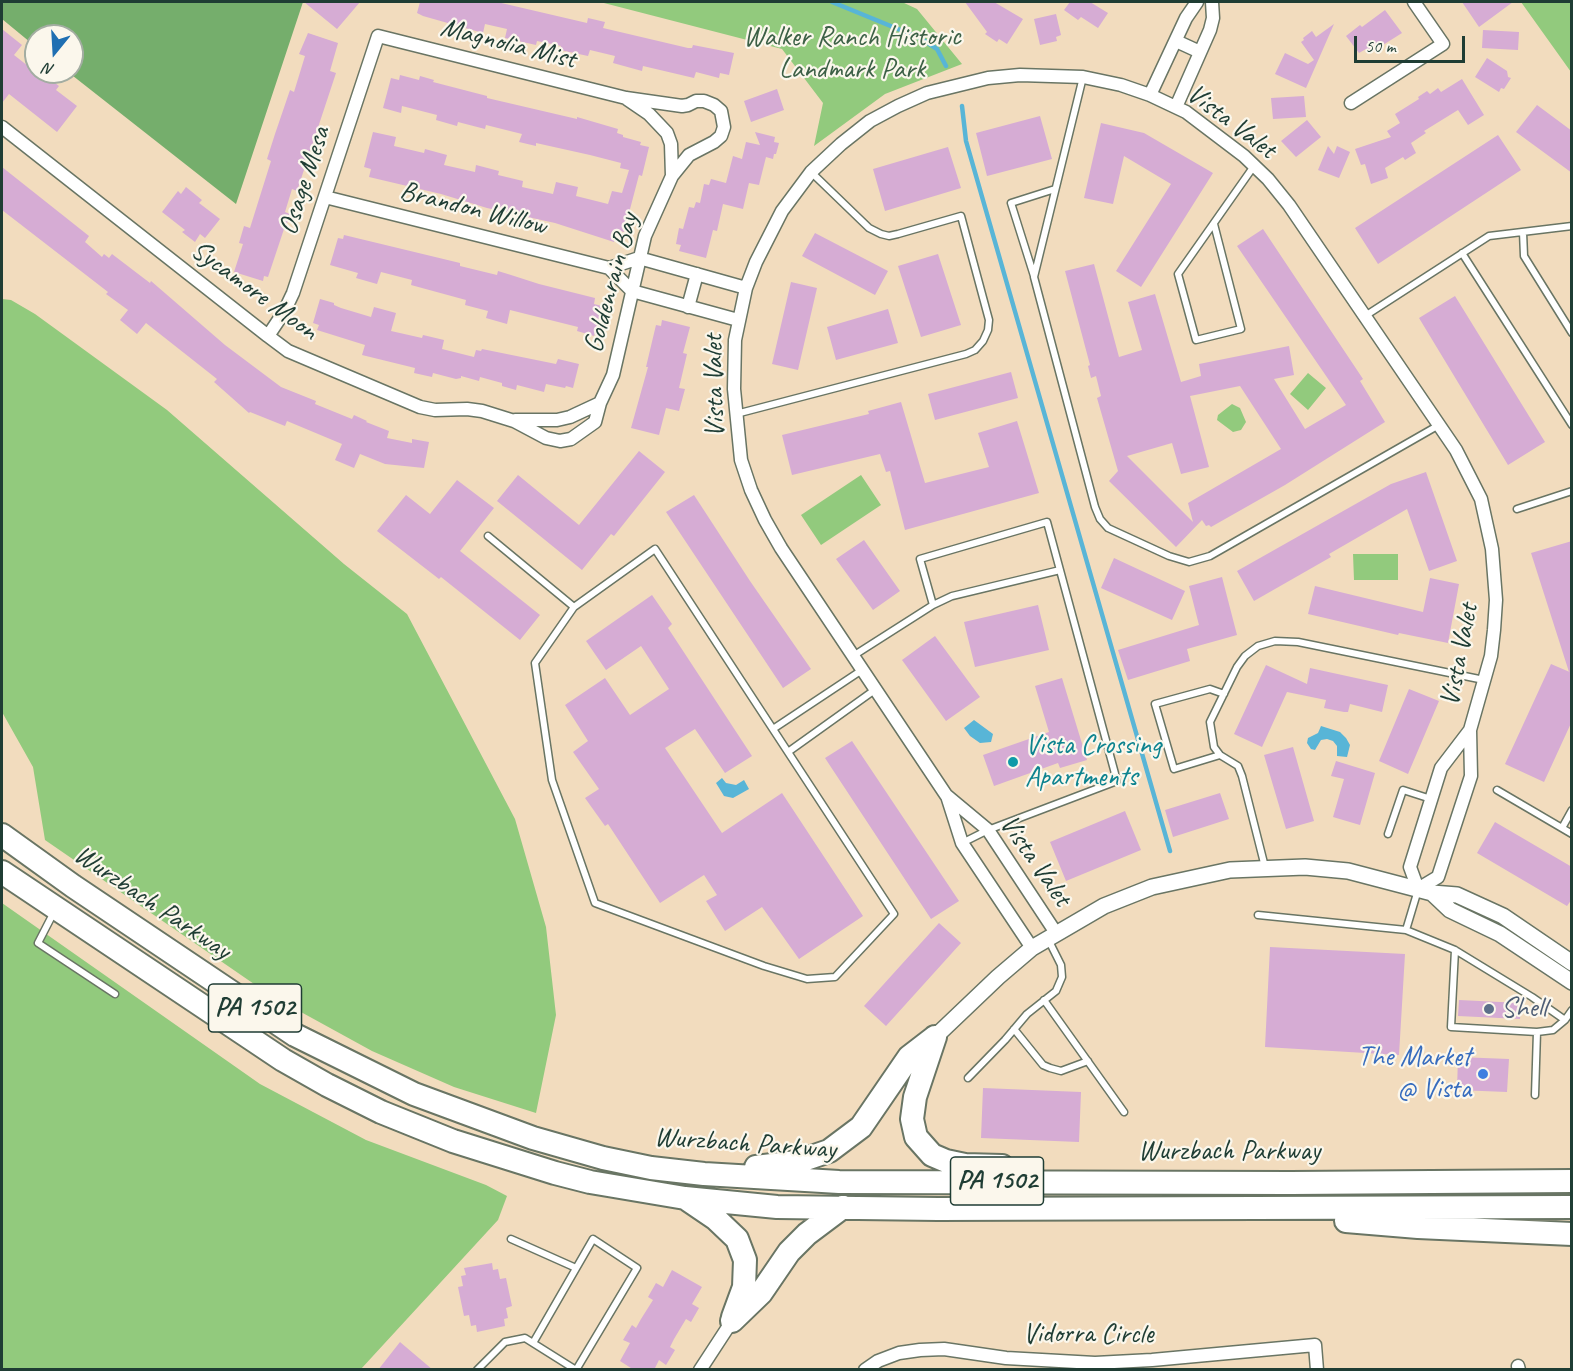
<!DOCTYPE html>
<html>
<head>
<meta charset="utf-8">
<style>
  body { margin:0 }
  #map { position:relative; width:1573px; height:1371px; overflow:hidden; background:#f2dcbe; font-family:Caveat,sans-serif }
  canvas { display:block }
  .frame { position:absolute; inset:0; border:3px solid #1f3d34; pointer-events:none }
  .north { position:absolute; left:24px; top:24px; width:60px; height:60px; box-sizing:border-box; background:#fbf7ec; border:2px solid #a3ada2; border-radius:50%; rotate:198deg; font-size:16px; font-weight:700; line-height:24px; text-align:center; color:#1f3d34 }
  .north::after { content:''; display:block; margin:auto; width:21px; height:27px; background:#1f6fb2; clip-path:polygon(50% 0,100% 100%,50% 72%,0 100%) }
  .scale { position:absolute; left:1354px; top:36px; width:111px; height:27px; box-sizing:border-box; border:3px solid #1f3d34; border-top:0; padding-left:8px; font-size:18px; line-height:21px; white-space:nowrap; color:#1f3d34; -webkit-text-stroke:4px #fbf7ec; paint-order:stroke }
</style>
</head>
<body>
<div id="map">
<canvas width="1573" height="1371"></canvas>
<div class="frame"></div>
<div class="north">N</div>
<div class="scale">50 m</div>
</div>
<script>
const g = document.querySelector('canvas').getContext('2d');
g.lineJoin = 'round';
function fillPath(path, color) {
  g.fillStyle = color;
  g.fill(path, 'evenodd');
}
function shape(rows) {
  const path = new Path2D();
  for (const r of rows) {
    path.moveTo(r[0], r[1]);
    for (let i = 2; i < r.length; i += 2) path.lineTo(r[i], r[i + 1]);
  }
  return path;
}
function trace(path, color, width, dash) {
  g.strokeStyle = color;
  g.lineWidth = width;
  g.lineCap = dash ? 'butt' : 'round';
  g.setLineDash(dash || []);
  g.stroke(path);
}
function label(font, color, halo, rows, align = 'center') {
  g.font = font + ' Caveat,sans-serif';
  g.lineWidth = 4.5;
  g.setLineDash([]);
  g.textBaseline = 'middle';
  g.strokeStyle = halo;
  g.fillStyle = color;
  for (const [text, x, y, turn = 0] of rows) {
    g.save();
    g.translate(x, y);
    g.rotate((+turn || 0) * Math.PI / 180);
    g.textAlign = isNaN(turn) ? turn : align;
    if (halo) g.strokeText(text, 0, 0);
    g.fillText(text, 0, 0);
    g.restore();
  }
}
fillPath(shape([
  [600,2,902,2,917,9,962,64,885,94,814,146,823,103,782,49],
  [1521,2,1571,2,1571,72],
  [2,299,11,300,35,314,167,410,344,564,407,614,515,819,546,927,556,1015,536,1113,454,1087,372,1051,270,995,45,840,33,767,2,712],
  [1308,373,1326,388,1308,410,1290,394],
  [1232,404,1240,408,1246,422,1241,430,1233,432,1217,420,1218,415],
  [861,475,881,505,821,545,801,515],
  [1353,554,1398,554,1398,580,1354,580],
  [2,903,260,1084,366,1140,486,1185,507,1196,498,1220,361,1369,2,1369]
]), '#92ca7d');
fillPath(shape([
  [2,2,303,2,236,204,68,72,72,72,72,36,36,36,36,47,2,19]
]), '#75ae6c');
fillPath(shape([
  [974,720,993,734,991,742,980,743,970,736,964,728],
  [1321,726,1340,732,1346,738,1350,745,1347,757,1337,756,1337,746,1333,741,1327,739,1321,740,1315,750,1311,749,1307,743,1308,738,1318,733],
  [722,778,726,783,736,785,744,780,749,789,733,798,724,796,716,783]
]), '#58b5d7');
trace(shape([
  [832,2,920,38,937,49,946,66],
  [962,106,966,141,1170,851]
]), '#58b5d7', 4.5);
fillPath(shape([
  [304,2,360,2,337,29],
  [420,2,497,2,587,23,588,18,605,22,603,28,688,48,692,48,693,45,734,53,729,75,720,73,719,78,696,72,694,78,643,66,642,71,613,63,615,56,590,50,588,56,560,50,561,46,537,41,536,45,505,38,507,29,485,24,483,33,423,16,417,13],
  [965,2,994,2,1023,19,1007,44,999,39,997,42,985,34,987,32],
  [1070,2,1090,2,1108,13,1098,28,1081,17,1078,20,1064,10],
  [1462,2,1513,2,1479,27],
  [1385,10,1402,33,1383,45,1380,42,1368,51,1366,49,1359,53,1346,36,1360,25,1362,27],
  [1056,14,1061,35,1056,37,1057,41,1040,45,1034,19],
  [1334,24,1306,88,1275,74,1285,53,1308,64,1314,60,1301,42,1304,40,1303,38,1312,31,1316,37],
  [2,29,22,45,14,55,42,77,44,74,59,86,56,90,77,106,57,132,9,94,2,103],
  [1483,30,1519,32,1518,50,1482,48],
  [308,33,338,43,330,71,336,73,297,191,292,189,285,212,290,214,285,230,284,229,268,277,264,276,263,281,234,272,243,244,239,243,244,226,250,228,271,161,267,159,275,134,290,90,294,92,305,56,299,54],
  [1487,58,1507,71,1508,77,1511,78,1504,89,1501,88,1499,92,1475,77],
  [400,75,419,80,420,76,434,80,433,82,487,96,487,98,577,119,577,117,618,129,617,133,623,135,623,137,641,142,640,145,649,147,642,176,639,175,624,232,616,230,614,242,555,223,487,208,441,194,369,177,371,169,364,167,373,132,396,137,394,146,424,153,425,149,447,155,444,165,475,172,476,165,499,171,498,175,523,181,522,187,553,194,556,182,578,187,576,196,608,204,612,191,622,193,629,170,620,168,621,163,590,155,536,143,536,146,519,142,522,134,486,125,485,129,458,122,457,126,436,120,437,115,402,106,401,113,383,108,391,78,399,80],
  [1462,79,1484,115,1468,125,1458,110,1424,131,1426,133,1411,143,1416,153,1405,160,1403,157,1385,168,1388,178,1371,184,1365,164,1361,165,1355,149,1391,137,1387,131,1400,123,1395,114,1419,99,1418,97,1427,91,1430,94,1438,88,1441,92],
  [777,89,784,110,751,122,744,101],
  [1304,96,1306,117,1273,119,1271,98],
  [1537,105,1572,131,1572,173,1516,132],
  [1040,116,1052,159,987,176,976,133],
  [1307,120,1321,137,1296,157,1281,141],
  [1101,123,1144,133,1213,173,1141,287,1116,271,1171,184,1124,156,1113,204,1084,198],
  [755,132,775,137,774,142,779,143,776,154,774,154,773,159,766,157,759,185,749,183,743,209,723,204,717,231,713,230,706,258,679,251,681,245,676,244,679,228,683,229,689,207,694,208,696,202,700,203,704,184,709,185,711,179,726,183,733,156,742,159,746,142,760,145],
  [1498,135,1521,170,1378,264,1355,228],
  [1328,146,1334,154,1337,146,1350,152,1339,178,1318,170],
  [948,147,961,188,885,211,873,169],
  [2,167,89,236,85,242,102,257,104,254,109,258,112,254,150,283,151,281,225,345,281,387,316,401,315,404,352,419,354,415,367,421,366,422,389,431,387,438,412,443,412,439,429,442,424,468,385,464,360,454,354,468,335,460,342,444,287,421,285,426,250,412,249,413,214,382,217,379,146,323,137,334,120,320,128,310,106,294,108,292,2,210],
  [186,187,202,200,199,203,220,219,205,238,200,234,195,242,182,232,185,230,162,212,178,191,181,194],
  [1263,229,1363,379,1360,381,1385,422,1285,485,1211,527,1209,525,1206,526,1202,520,1176,547,1109,481,1118,471,1097,398,1101,396,1096,376,1091,378,1088,366,1090,365,1065,271,1094,264,1119,357,1142,350,1128,302,1155,294,1181,382,1201,376,1199,364,1289,346,1294,375,1274,379,1305,429,1346,405,1237,246],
  [1240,386,1281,449,1188,503,1193,522,1127,456,1172,443,1181,474,1209,467,1190,396],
  [815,233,888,271,875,295,802,256],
  [344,235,460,263,460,266,497,275,498,271,511,275,539,284,595,298,594,304,602,306,594,336,577,331,578,327,510,310,507,324,486,318,488,311,465,305,466,300,411,285,412,280,381,272,377,284,356,278,358,273,330,265,338,238,343,239],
  [938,254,961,325,921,337,898,266],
  [791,282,817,288,798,370,772,364],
  [1455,296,1545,442,1508,465,1419,318],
  [320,299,334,303,334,305,341,308,371,317,374,307,396,313,391,331,422,338,423,335,444,340,442,349,474,357,476,350,481,351,482,349,556,364,558,359,579,364,573,388,566,386,565,388,546,384,544,392,517,385,516,390,502,386,502,383,480,377,479,381,461,376,461,378,456,379,433,373,432,377,414,373,415,368,362,355,365,345,317,330,319,325,313,323],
  [888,309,898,343,836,360,827,327],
  [662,320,690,327,683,353,687,354,679,388,685,389,679,411,666,408,659,435,631,428,648,367,646,367,656,325,661,326],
  [1011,372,1018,398,935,420,928,394],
  [901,402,925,483,989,467,978,433,1017,421,1039,493,905,530,890,471,886,472,880,454,792,475,782,435,869,414,868,411],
  [639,451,665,472,614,536,611,534,582,570,497,501,518,475,579,525],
  [1426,472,1457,561,1429,571,1407,509,1329,554,1331,557,1254,601,1237,571,1391,484],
  [457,480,494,508,460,551,540,615,520,640,441,577,439,579,377,531,406,495,430,514],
  [694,495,750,581,811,669,783,688,666,512],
  [864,540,900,591,873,610,836,559],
  [1572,541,1572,671,1569,672,1531,553],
  [1114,558,1185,591,1172,620,1101,588],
  [1222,577,1237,635,1187,649,1190,661,1128,680,1118,650,1199,625,1189,586],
  [1430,578,1459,584,1448,643,1399,633,1398,635,1308,614,1315,586,1423,612],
  [652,595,672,624,668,628,752,756,725,773,695,729,665,748,722,833,782,793,863,916,799,959,762,907,725,931,706,901,717,895,704,875,660,903,608,824,605,826,585,798,599,789,573,752,588,741,565,705,605,678,630,715,669,689,641,646,606,670,586,641],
  [1038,605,1049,650,975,667,964,622],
  [935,636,980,697,946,721,902,660],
  [1551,664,1572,673,1572,721,1544,782,1505,764],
  [1266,665,1307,684,1310,668,1388,685,1382,712,1350,704,1348,712,1344,712,1324,708,1326,700,1287,692,1262,747,1234,734],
  [1062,678,1087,760,1060,768,1058,763,994,786,983,755,1049,732,1035,686],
  [1409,689,1439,701,1408,774,1379,761],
  [852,741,959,901,931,919,825,758],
  [1293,747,1314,821,1286,829,1264,755],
  [1336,761,1375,773,1360,825,1333,817,1344,779,1331,776],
  [1220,793,1229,819,1173,837,1165,810],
  [1125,811,1141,850,1066,881,1050,842],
  [1495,822,1572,867,1572,899,1567,906,1477,853],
  [939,923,961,943,886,1026,864,1006],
  [1270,947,1405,954,1399,1055,1265,1047],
  [1459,1000,1521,1003,1520,1019,1458,1016],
  [1458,1057,1509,1059,1507,1092,1457,1090],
  [983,1088,1081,1092,1079,1142,981,1138],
  [492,1263,493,1270,498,1269,500,1279,506,1278,512,1306,506,1308,508,1318,504,1319,505,1326,477,1332,476,1325,471,1326,469,1315,464,1316,458,1287,463,1286,461,1276,466,1275,464,1268],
  [672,1270,702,1287,692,1304,699,1308,691,1322,686,1319,674,1339,670,1347,675,1350,666,1365,659,1360,654,1370,634,1370,620,1361,630,1343,623,1340,632,1325,636,1328,641,1319,653,1300,648,1297,656,1283,663,1287],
  [400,1342,433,1370,378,1370]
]), '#d6acd4');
const service = shape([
  [1083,77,1034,277,1095,507,1100,519,1108,528,1169,556,1189,562,1210,556,1439,425],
  [1214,224,1241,329,1196,340,1178,274,1254,166],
  [1523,232,1524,256,1572,333],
  [1462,253,1572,425],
  [1034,276,1011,203,1055,189],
  [1365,316,1489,236,1572,226],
  [736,414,966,354,975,350,983,341,988,330,989,320,961,216,898,234,889,236,881,234,869,228,811,172],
  [1517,509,1572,491],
  [488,536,574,607],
  [655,549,894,914,835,977,807,979,764,966,595,903,552,780,535,663,574,607,655,549],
  [933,605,920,559,1047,522,1117,781,988,830,962,843],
  [853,656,933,605,952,596,1060,570],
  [773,729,862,670],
  [788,752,876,689],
  [1220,755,1174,769,1155,704,1210,689,1224,694],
  [1497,790,1572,834],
  [1562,828,1572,810],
  [1388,834,1403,790,1431,799],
  [1265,867,1242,776,1238,766,1220,755,1214,747,1210,722,1237,667,1245,656,1258,646,1275,641,1298,642,1484,680],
  [1418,890,1406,930,1455,950,1532,997,1565,1020],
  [54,912,38,943,115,994],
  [1258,915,1406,930],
  [1455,950,1451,1027,1537,1032,1553,1030,1565,1020,1572,1010],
  [1044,1000,1124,1112],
  [1014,1029,1043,1065,1050,1068,1061,1071,1088,1061],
  [968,1078,1005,1040,1027,1014,1056,991,1062,977,1061,965,1048,939],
  [1535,1095,1537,1032],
  [511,1239,576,1268],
  [533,1343,593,1239,637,1268,576,1370],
  [477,1370,505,1342,525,1338,576,1370]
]);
const minor = shape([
  [1176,41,1200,52],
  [1150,95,1186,18,1197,2],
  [627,99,649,114,667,133,671,144,672,176],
  [1351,103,1443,44,1414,2],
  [1176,107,1210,30,1213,18,1212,2],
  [2,127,268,336,288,351,420,407,435,410,467,409,482,411,514,421,546,438,560,441,571,439,595,422,600,403,613,375,645,236,672,176,689,155,714,142,721,136,724,127,721,111,714,105,704,101,696,101,688,105,682,106,626,98,378,36,293,293,284,312,268,336],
  [325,197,609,268,632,291,738,320],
  [609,268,639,258,746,288],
  [688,307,697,274],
  [515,420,557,420,570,417,600,403],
  [947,796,962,843,1032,948],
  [1056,933,988,830,946,795,781,548,765,520,751,490,741,460,734,389,735,340,746,288,756,262,782,211,811,172,841,144,870,121,898,106,927,93,988,78,1020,75,1083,77,1121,85,1150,95,1186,112,1244,156,1268,179,1289,205,1456,450,1481,499,1492,549,1496,600,1494,630,1491,656,1470,730,1471,776,1438,877,1418,889,1410,867,1441,768,1470,730],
  [1518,1366,1519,1370],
  [700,1370,732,1321],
  [865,1370,878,1361,899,1353,920,1350,944,1349,1006,1358,1095,1363,1152,1360,1315,1345,1317,1370]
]);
const tertiary = shape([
  [1432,893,1450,910,1500,934,1572,982],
  [935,1037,998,977,1032,948,1104,906,1152,887,1230,870,1305,867,1348,871,1432,893,1457,895,1503,916,1572,963]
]);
const motorway = shape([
  [2,835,73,886,295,1035,414,1094,533,1138,603,1158,651,1168,704,1174,839,1182,1291,1183,1572,1181],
  [2,872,283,1060,327,1085,381,1112,453,1141,555,1173,590,1182,685,1198,777,1207,938,1209,1572,1207],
  [935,1037,915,1097,912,1119,916,1137,932,1155,946,1161,965,1165,1002,1166],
  [756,1167,797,1162,829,1151,861,1127,909,1057,935,1037],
  [688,1200,716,1219,737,1239,745,1260,744,1287,733,1317],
  [1346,1221,1418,1227,1572,1234],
  [732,1321,761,1293,789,1252,807,1234,843,1207]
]);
trace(service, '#697564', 9);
trace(minor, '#697564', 15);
trace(tertiary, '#697564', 18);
trace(motorway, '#697564', 26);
trace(service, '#fff', 6);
trace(minor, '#fff', 12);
trace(tertiary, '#fff', 15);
trace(motorway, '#fff', 22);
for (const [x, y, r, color] of [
  [1013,762,6,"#0f9aa8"],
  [1489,1009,6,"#5c6f8a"],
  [1483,1074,6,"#3f7fe0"]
]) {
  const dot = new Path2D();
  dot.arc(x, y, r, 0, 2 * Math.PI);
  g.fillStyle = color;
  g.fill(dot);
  trace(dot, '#fbf7ec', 2);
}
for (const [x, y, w] of [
  [255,1008,93],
  [997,1181,93]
]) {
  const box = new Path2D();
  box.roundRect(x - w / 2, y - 24, w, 48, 4.5);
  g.fillStyle = '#fbf7ec';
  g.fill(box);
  trace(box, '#1f3d34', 1.5);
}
label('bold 27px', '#1f3d34', null, [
  ["PA 1502",255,1008],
  ["PA 1502",997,1181]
]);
label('28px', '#3c6046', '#fbf7ec', [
  ["Walker Ranch Historic",852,38],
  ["Landmark Park",852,70]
]);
label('28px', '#1f3d34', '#fbf7ec', [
  ["Magnolia Mist",508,44,14],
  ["Vista Valet",1231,122,37],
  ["Osage Mesa",305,181,-72],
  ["Brandon Willow",473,209,14],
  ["Goldenrain Bay",612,283,-75],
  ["Sycamore Moon",254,291,36],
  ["Vista Valet",715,386,-91],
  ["Vista Valet",1460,655,-79],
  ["Vista Valet",1035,861,55],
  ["Wurzbach Parkway",152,903,34],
  ["Wurzbach Parkway",745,1144,4],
  ["Wurzbach Parkway",1229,1152],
  ["Vidorra Circle",1088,1335]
]);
label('28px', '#0d838f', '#fbf7ec', [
  ["Vista Crossing",1025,746],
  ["Apartments",1025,778]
], 'left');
label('28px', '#4e5e75', '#fbf7ec', [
  ["Shell",1501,1009]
], 'left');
label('28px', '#366cbe', '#fbf7ec', [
  ["The Market",1471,1058],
  ["@ Vista",1471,1090]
], 'right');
</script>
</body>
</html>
